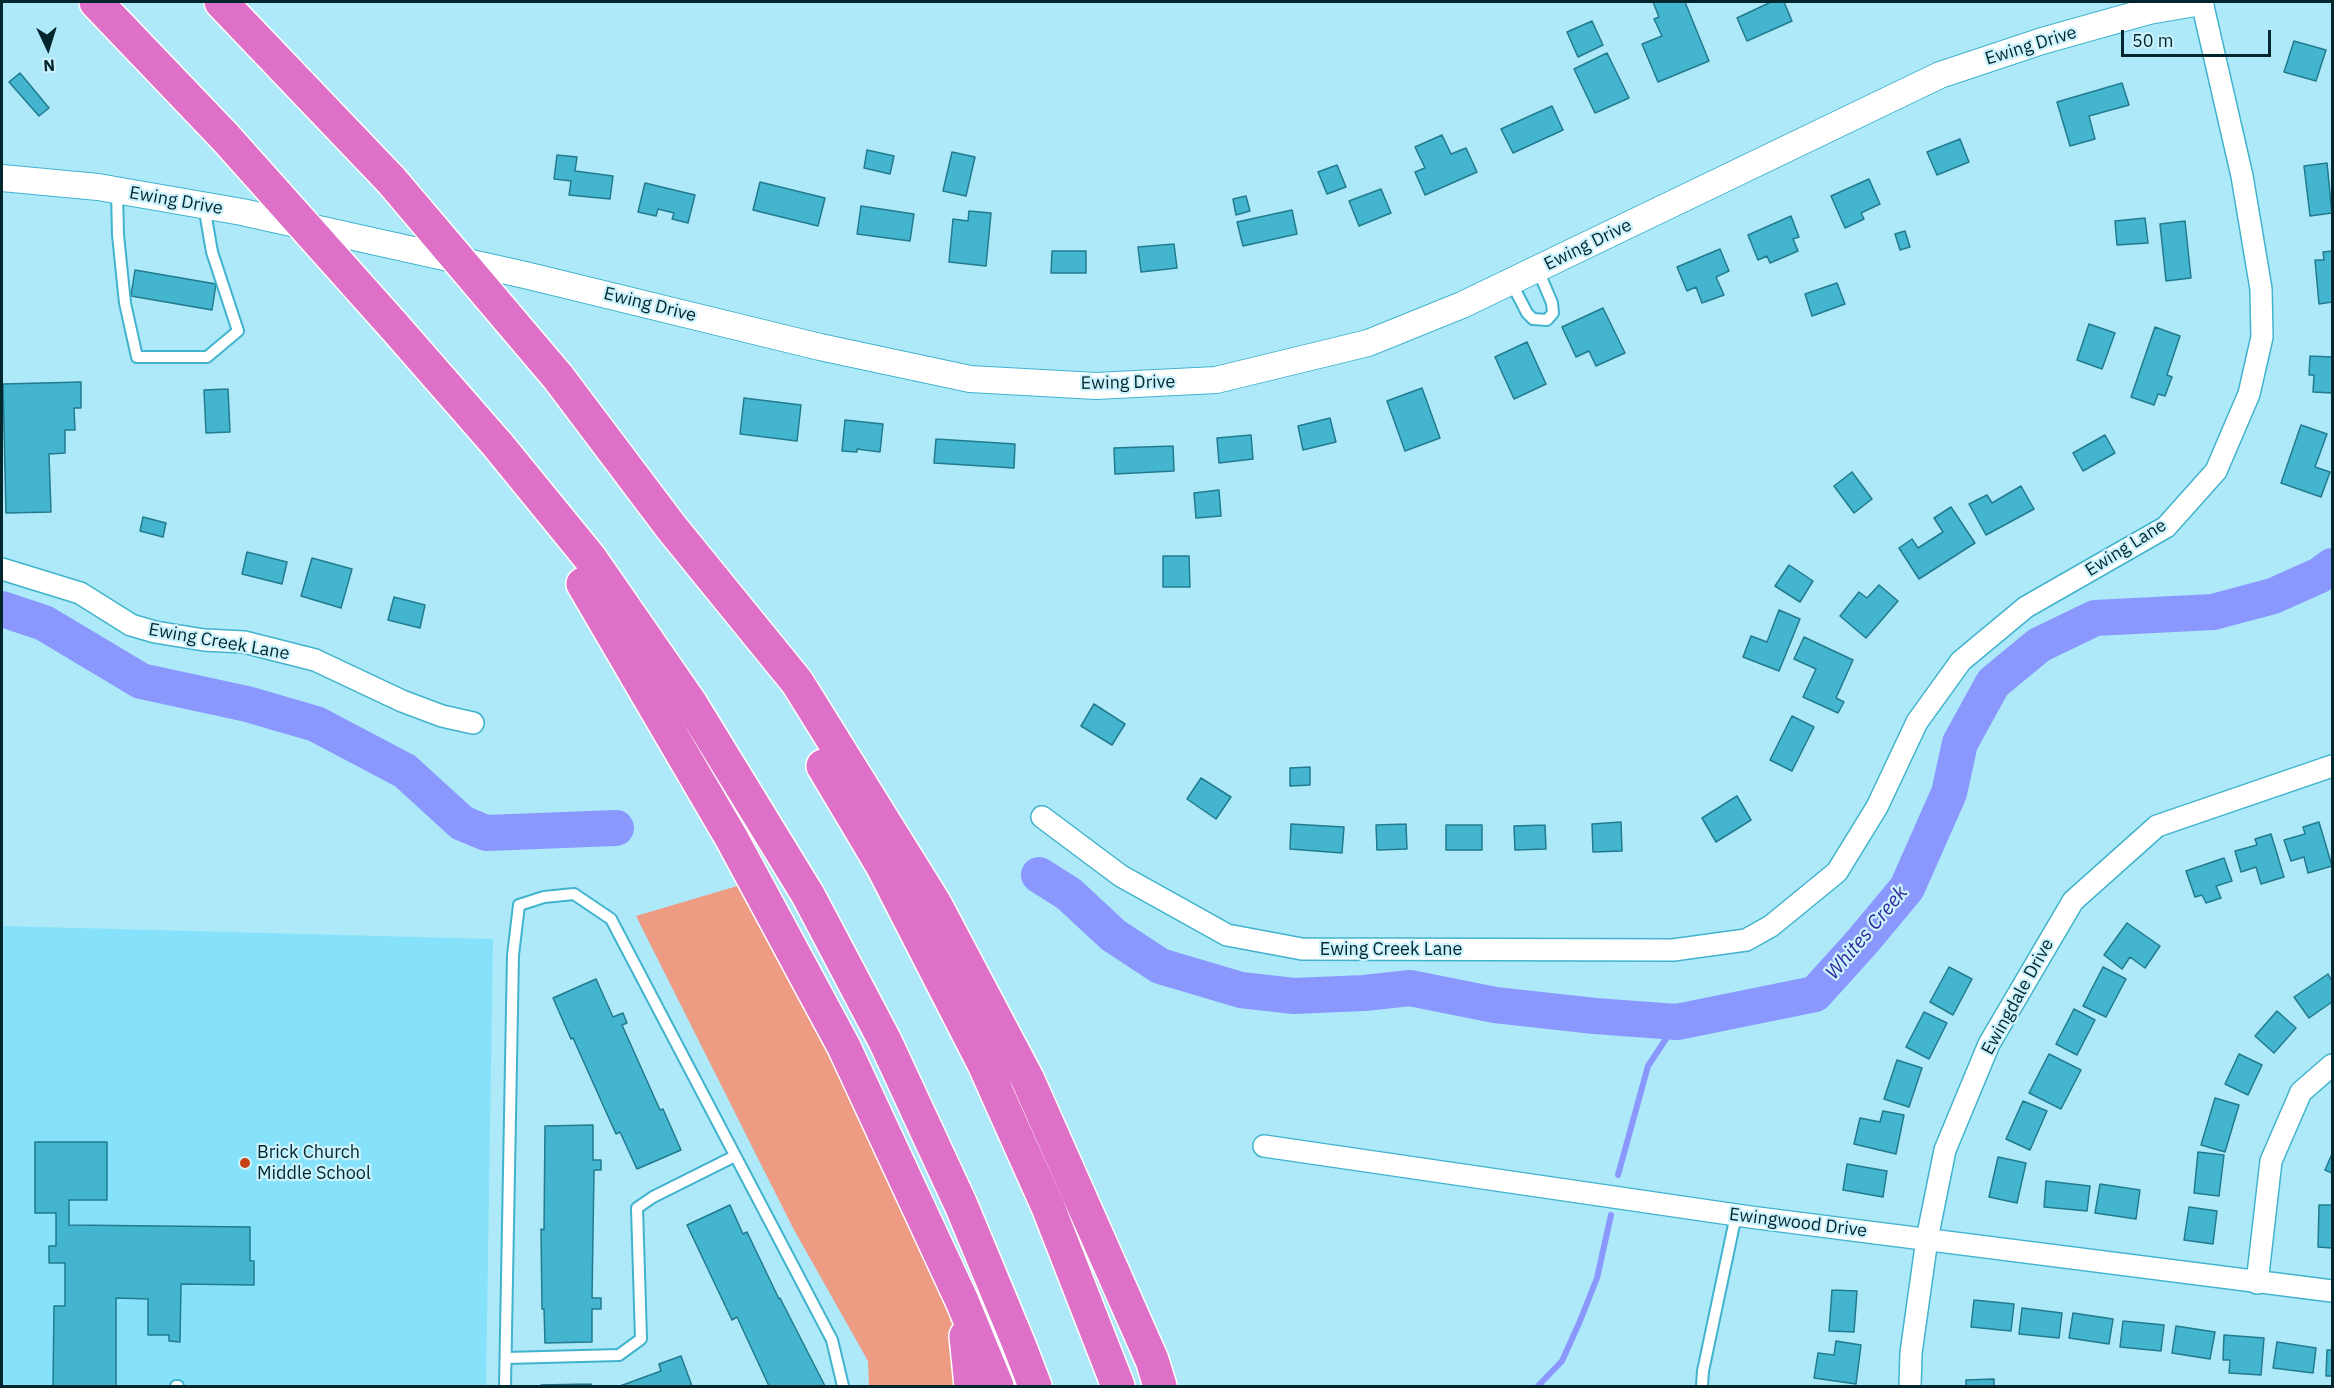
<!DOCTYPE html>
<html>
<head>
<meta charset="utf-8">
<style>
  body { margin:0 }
  #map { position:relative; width:2334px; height:1388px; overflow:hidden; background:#ade9f9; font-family:"IBM Plex Sans",sans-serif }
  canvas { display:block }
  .frame { position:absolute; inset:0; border:3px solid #02262e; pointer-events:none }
  .north { position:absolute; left:18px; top:18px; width:60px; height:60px; -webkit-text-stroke:4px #ccf3fd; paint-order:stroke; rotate:176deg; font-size:16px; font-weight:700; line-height:24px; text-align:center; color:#02262e }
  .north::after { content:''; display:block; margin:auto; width:21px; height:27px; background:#02262e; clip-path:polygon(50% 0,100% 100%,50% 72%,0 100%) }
  .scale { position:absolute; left:2121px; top:30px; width:150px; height:27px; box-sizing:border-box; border:3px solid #02262e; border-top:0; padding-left:8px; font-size:18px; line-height:21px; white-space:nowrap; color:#02262e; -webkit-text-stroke:4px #ccf3fd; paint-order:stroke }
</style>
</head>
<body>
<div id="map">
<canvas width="2334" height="1388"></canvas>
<div class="frame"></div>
<div class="north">N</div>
<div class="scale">50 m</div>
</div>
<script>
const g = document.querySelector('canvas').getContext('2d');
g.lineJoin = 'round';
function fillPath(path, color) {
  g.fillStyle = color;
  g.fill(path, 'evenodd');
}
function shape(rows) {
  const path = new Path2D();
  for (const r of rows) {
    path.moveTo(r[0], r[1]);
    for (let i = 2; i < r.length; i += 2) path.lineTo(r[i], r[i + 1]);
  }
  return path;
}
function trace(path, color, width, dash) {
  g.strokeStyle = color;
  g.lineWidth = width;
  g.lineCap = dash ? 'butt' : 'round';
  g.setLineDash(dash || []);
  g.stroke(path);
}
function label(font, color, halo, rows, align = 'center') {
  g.font = font + ' "IBM Plex Sans",sans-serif';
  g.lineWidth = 4.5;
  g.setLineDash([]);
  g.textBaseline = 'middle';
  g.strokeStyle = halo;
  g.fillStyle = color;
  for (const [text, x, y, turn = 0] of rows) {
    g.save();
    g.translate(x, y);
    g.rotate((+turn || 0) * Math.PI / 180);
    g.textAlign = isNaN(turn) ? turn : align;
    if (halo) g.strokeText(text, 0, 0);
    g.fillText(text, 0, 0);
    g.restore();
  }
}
fillPath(shape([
  [2,926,493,939,486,1386,2,1386]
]), '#86e2fa');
fillPath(shape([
  [744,884,806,995,948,1305,962,1374,963,1386,869,1386,868,1361,793,1228,636,916]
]), '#ee9b84');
trace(shape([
  [1618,1175,1648,1066,1677,1022],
  [1538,1386,1562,1361,1580,1321,1597,1278,1611,1215]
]), '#8a98fe', 6);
trace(shape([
  [2,609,44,623,141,681,247,704,316,724,405,771,462,823,486,833,616,828],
  [1039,875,1069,894,1113,935,1160,966,1241,990,1294,996,1364,993,1410,988,1495,1005,1595,1016,1677,1022,1815,994,1862,942,1907,888,1949,793,1960,743,1993,683,2039,645,2095,618,2213,612,2273,596,2320,575,2332,566]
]), '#8a98fe', 36);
const building = shape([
  [1653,2,1685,2,1709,61,1658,82,1642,44,1662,36,1654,19,1659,17,1653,2],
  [1771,2,1784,2,1792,21,1747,41,1737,18,1771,2],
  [1592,21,1603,45,1578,57,1567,32,1592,21],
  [2294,41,2326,50,2316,81,2284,72,2294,41],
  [1607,53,1629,98,1595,113,1574,69,1607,53],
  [20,73,49,108,39,116,9,82,20,73],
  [2122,83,2129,105,2089,116,2095,139,2070,146,2057,102,2122,83],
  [1552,106,1563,130,1513,153,1501,129,1552,106],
  [1442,135,1451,154,1466,148,1477,172,1425,195,1415,172,1425,168,1415,147,1442,135],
  [1960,139,1969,162,1937,175,1927,152,1960,139],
  [867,150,894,156,890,174,864,168,867,150],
  [952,152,975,157,966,196,943,191,952,152],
  [557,155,577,157,575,171,613,176,610,199,569,195,571,181,554,179,557,155],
  [2327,163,2332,213,2310,216,2304,166,2327,163],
  [1337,165,1346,187,1327,194,1318,172,1337,165],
  [1869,179,1880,204,1861,213,1864,219,1845,228,1831,196,1869,179],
  [760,182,825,198,818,226,753,210,760,182],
  [645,183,695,195,688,223,672,219,674,213,658,209,656,216,638,212,645,183],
  [1381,189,1391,213,1359,226,1349,201,1381,189],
  [1246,196,1250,211,1236,215,1233,199,1246,196],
  [861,206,914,214,910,241,857,234,861,206],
  [1292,210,1297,234,1243,246,1237,222,1292,210],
  [969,211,991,213,986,266,949,262,953,219,968,221,969,211],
  [1791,216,1799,237,1793,239,1798,251,1770,263,1767,256,1758,260,1748,235,1791,216],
  [2145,218,2148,243,2117,245,2115,221,2145,218],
  [2185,221,2191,278,2166,281,2160,224,2185,221],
  [1905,231,1910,247,1900,250,1895,234,1905,231],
  [1174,244,1177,268,1141,272,1138,247,1174,244],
  [1720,249,1729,271,1716,277,1724,295,1702,303,1696,287,1687,291,1677,267,1720,249],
  [1052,251,1086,251,1086,273,1051,273,1052,251],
  [2332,251,2332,302,2319,304,2315,260,2324,260,2323,252,2332,251],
  [135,270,216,284,212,310,131,296,135,270],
  [1837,283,1845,304,1812,316,1805,294,1837,283],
  [1603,308,1625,353,1596,366,1589,351,1576,357,1562,327,1603,308],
  [2089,324,2115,333,2102,369,2077,360,2089,324],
  [2155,327,2180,336,2167,375,2172,377,2165,396,2158,394,2154,405,2131,397,2155,327],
  [1527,342,1546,384,1514,399,1495,357,1527,342],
  [2310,356,2332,357,2332,393,2313,392,2314,375,2309,375,2310,356],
  [81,382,81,408,74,408,75,430,65,430,65,453,49,454,51,512,6,513,3,384,81,382],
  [1422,388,1440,438,1405,451,1387,401,1422,388],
  [228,389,230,432,206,433,204,390,228,389],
  [744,398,801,405,797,441,740,434,744,398],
  [1330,418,1336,442,1303,450,1298,426,1330,418],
  [845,420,883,424,880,452,857,449,857,452,842,451,845,420],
  [2301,425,2327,434,2315,467,2330,472,2321,497,2281,483,2301,425],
  [1251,435,1253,459,1219,463,1217,438,1251,435],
  [2105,435,2115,453,2083,471,2073,453,2105,435],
  [936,439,1015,444,1014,468,934,463,936,439],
  [1173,446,1174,471,1115,474,1114,448,1173,446],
  [1852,472,1872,499,1854,513,1834,486,1852,472],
  [2021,486,2034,509,1986,535,1969,504,1987,495,1992,503,2021,486],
  [1219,490,1221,516,1196,518,1194,493,1219,490],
  [1951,507,1975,543,1919,579,1899,548,1912,539,1918,548,1943,532,1934,518,1951,507],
  [143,517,166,523,163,537,140,531,143,517],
  [247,552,287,562,282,584,242,574,247,552],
  [1163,556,1189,556,1190,587,1163,587,1163,556],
  [312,558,352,569,341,608,301,596,312,558],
  [1789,565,1813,581,1800,602,1775,586,1789,565],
  [1879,585,1898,601,1866,638,1840,616,1859,592,1867,598,1879,585],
  [394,597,425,605,420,628,388,620,394,597],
  [1779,610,1800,619,1779,671,1743,657,1751,636,1767,642,1779,610],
  [1804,637,1853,660,1836,698,1844,702,1838,713,1803,697,1816,669,1794,659,1804,637],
  [1094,704,1125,724,1112,745,1081,726,1094,704],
  [1792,716,1814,727,1792,771,1770,760,1792,716],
  [1310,767,1310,785,1290,786,1290,768,1310,767],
  [1201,778,1231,797,1216,819,1187,799,1201,778],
  [1737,796,1751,820,1716,842,1702,818,1737,796],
  [1621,822,1622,851,1593,852,1592,824,1621,822],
  [2319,822,2332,866,2308,873,2304,857,2291,861,2284,840,2305,834,2303,827,2319,822],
  [1291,824,1344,827,1342,853,1290,849,1291,824],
  [1406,824,1407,849,1377,850,1376,825,1406,824],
  [1446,825,1482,825,1482,850,1446,850,1446,825],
  [1545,825,1546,849,1515,850,1514,826,1545,825],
  [2271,834,2284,877,2261,884,2256,867,2241,872,2235,851,2257,845,2255,839,2271,834],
  [2224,858,2232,881,2216,886,2221,898,2206,903,2202,895,2195,897,2186,871,2224,858],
  [2127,923,2160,946,2145,968,2130,957,2122,969,2104,955,2127,923],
  [1949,967,1972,979,1953,1015,1930,1002,1949,967],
  [2103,967,2126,979,2106,1017,2083,1006,2103,967],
  [2328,974,2332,981,2332,1002,2309,1018,2294,997,2328,974],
  [596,979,613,1017,623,1013,627,1023,622,1025,660,1110,663,1109,681,1150,637,1169,620,1132,616,1134,573,1038,571,1039,553,998,596,979],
  [2074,1009,2095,1020,2077,1055,2056,1044,2074,1009],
  [2277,1011,2296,1028,2274,1053,2255,1036,2277,1011],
  [1924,1012,1947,1023,1929,1059,1906,1047,1924,1012],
  [2049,1054,2081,1070,2061,1109,2029,1093,2049,1054],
  [2239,1054,2262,1065,2248,1095,2225,1084,2239,1054],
  [1897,1060,1922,1068,1909,1107,1884,1099,1897,1060],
  [2215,1098,2239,1105,2225,1152,2201,1145,2215,1098],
  [2023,1101,2047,1111,2030,1150,2006,1139,2023,1101],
  [1883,1111,1904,1115,1896,1154,1854,1144,1860,1118,1880,1122,1883,1111],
  [593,1125,593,1160,601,1160,601,1170,594,1170,592,1298,601,1298,601,1309,592,1309,592,1342,545,1343,544,1309,542,1309,541,1229,544,1230,545,1126,593,1125],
  [35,1142,107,1142,107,1200,69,1200,69,1225,250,1227,250,1261,254,1261,254,1285,181,1284,180,1342,169,1341,169,1335,148,1335,148,1299,116,1298,116,1386,53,1386,54,1306,65,1306,65,1263,49,1263,49,1246,56,1246,56,1213,35,1213,35,1142],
  [2198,1152,2224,1155,2219,1196,2194,1193,2198,1152],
  [2332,1154,2332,1173,2325,1170,2332,1154],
  [1998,1157,2026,1163,2017,1203,1989,1197,1998,1157],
  [1847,1164,1887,1171,1883,1197,1843,1190,1847,1164],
  [2046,1181,2090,1186,2087,1211,2044,1207,2046,1181],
  [2100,1184,2140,1190,2136,1219,2095,1213,2100,1184],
  [730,1205,743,1234,747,1232,779,1299,780,1298,825,1386,769,1386,737,1317,732,1320,687,1225,730,1205],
  [2319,1205,2332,1205,2332,1248,2318,1247,2319,1205],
  [2189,1207,2217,1211,2213,1244,2184,1240,2189,1207],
  [1832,1290,1857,1291,1854,1332,1829,1331,1832,1290],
  [1974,1300,2014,1304,2011,1331,1971,1327,1974,1300],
  [2022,1308,2062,1313,2059,1338,2019,1334,2022,1308],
  [2073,1313,2113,1319,2109,1344,2069,1338,2073,1313],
  [2123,1321,2164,1325,2161,1351,2120,1347,2123,1321],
  [2176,1326,2215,1332,2210,1359,2172,1353,2176,1326],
  [2224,1335,2264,1338,2261,1375,2229,1373,2230,1360,2223,1360,2224,1335],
  [1836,1341,1861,1345,1856,1384,1814,1378,1818,1353,1834,1355,1836,1341],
  [2277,1342,2316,1348,2313,1373,2273,1368,2277,1342],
  [2327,1350,2332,1350,2332,1376,2326,1376,2327,1350],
  [681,1356,692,1386,620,1386,661,1371,659,1364,681,1356],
  [1994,1379,1994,1386,2011,1386,1966,1386,1966,1380,1994,1379],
  [591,1384,592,1386,541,1386,541,1385,591,1384]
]);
fillPath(building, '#43b5cf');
trace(building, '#227b8e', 1.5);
const service = shape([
  [117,192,118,235,125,303,137,357,207,357,238,331,212,252,204,206],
  [1511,282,1527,313,1533,319,1547,320,1553,313,1552,303,1538,270],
  [506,1358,619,1355,641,1339,637,1208,653,1197,735,1156],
  [176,1386,178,1386],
  [505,1386,513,955,519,905,544,897,574,894,611,919,832,1340,843,1386],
  [1702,1386,1703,1371,1736,1215]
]);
const minor = shape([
  [2,569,80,593,131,625,155,632,204,640,244,642,315,660,402,701,442,716,473,723],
  [1042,817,1121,876,1227,935,1302,949,1673,950,1746,940,1771,926,1837,872,1877,807,1917,722,1961,661,2026,607,2166,527,2216,471,2249,394,2262,337,2261,289,2242,176,2202,2],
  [1264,1146,1750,1217,2332,1291],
  [2257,1283,2271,1161,2301,1092,2332,1065],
  [1910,1386,1911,1353,1927,1239,1945,1150,1989,1044,2073,901,2157,826,2332,766]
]);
const tertiary = shape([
  [2,178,98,187,242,212,525,275,820,347,970,379,1096,386,1216,380,1368,343,1462,305,1940,75,2042,41,2149,11,2201,2]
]);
const motorway = shape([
  [96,2,225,137],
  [221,2,391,180],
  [393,325,497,444,590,558,691,704,808,895,885,1041,961,1205,1018,1342,1035,1386],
  [558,377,671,527,797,682,935,904,1028,1080,1152,1360,1160,1386],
  [583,584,732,839,844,1047,962,1301,997,1386],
  [823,766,882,865,984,1064,1048,1207,1118,1386],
  [966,1336,971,1386]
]);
trace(service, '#41b3cd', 14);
trace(minor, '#41b3cd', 24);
trace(tertiary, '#41b3cd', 28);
trace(motorway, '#fff', 36);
trace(service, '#fff', 10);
trace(minor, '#fff', 21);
trace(tertiary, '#fff', 26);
trace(motorway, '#df70c7', 33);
const motorwayBridge = shape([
  [225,137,393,325],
  [391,180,558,377]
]);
trace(motorwayBridge, '#fff', 36, []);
trace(motorwayBridge, '#df70c7', 33);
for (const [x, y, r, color] of [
  [245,1163,6,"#c84016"]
]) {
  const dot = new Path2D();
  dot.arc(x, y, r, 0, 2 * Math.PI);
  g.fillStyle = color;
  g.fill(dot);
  trace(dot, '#ccf3fd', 2);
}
label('18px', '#02262e', '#ccf3fd', [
  ["Ewing Drive",2031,46,-17],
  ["Ewing Drive",176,201,10],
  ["Ewing Drive",1588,245,-26],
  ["Ewing Drive",650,305,14],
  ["Ewing Drive",1128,383,-1],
  ["Ewing Lane",2126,548,-32],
  ["Ewing Creek Lane",219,642,10],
  ["Ewing Creek Lane",1391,950],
  ["Ewingdale Drive",2018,997,-61],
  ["Ewingwood Drive",1798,1223,7]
]);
label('18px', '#02262e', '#ccf3fd', [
  ["Brick Church",257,1153],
  ["Middle School",257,1174]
], 'left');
label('italic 20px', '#2f279b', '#ccf3fd', [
  ["Whites Creek",1867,933,-50]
]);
</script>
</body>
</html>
